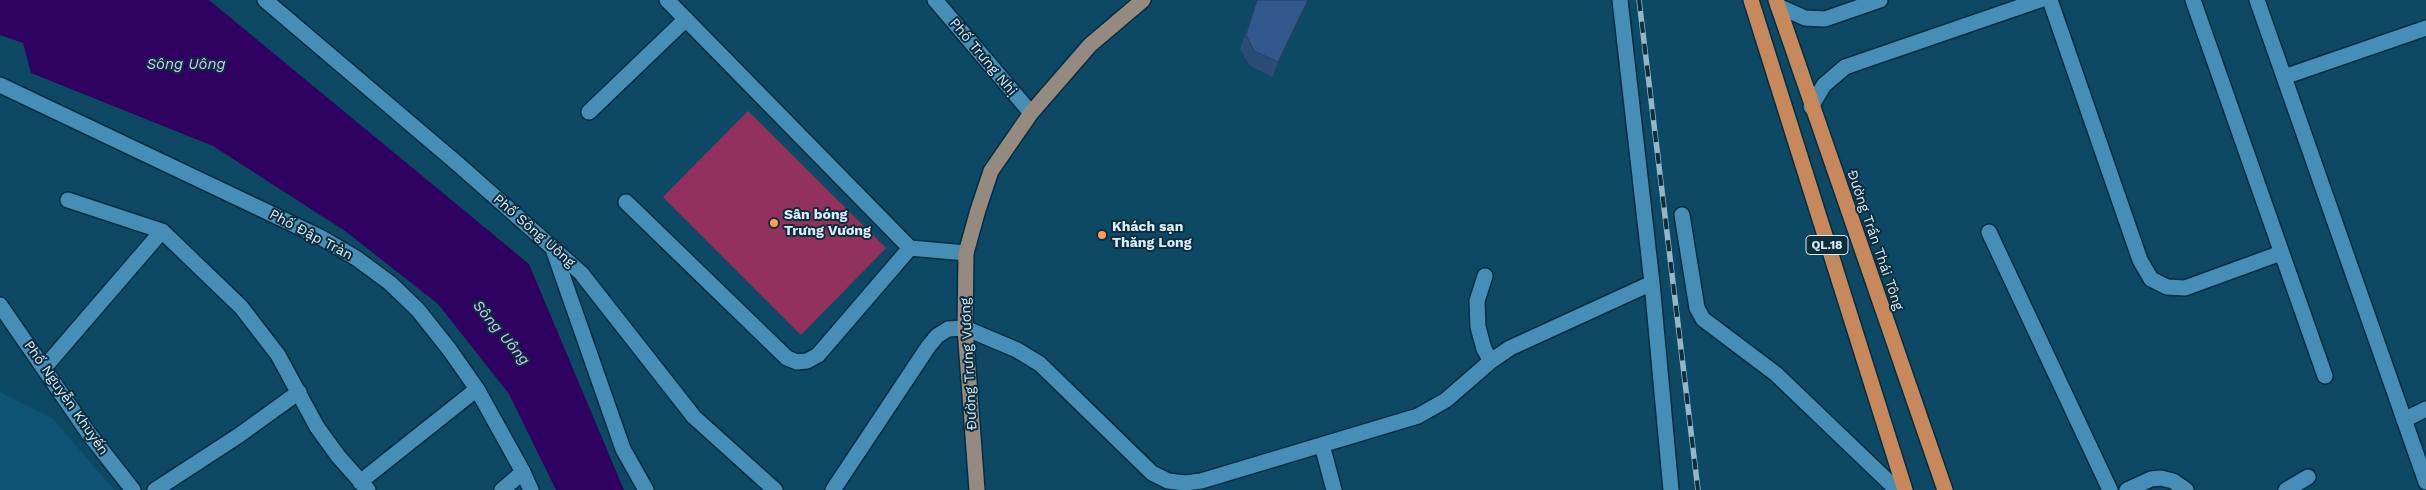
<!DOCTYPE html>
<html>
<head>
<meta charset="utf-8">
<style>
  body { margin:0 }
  canvas { display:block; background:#0d4865 }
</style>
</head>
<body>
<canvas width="2426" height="490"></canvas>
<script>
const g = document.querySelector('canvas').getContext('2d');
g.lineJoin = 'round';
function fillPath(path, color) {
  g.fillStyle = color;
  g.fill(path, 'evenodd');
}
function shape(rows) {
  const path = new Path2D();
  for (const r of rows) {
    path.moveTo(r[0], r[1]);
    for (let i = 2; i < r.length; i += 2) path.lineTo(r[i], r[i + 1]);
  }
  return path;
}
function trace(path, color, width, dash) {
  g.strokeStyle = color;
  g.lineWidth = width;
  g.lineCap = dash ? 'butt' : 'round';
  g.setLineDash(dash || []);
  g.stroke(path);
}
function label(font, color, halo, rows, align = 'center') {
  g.font = font + ' "Work Sans",sans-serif';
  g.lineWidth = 4;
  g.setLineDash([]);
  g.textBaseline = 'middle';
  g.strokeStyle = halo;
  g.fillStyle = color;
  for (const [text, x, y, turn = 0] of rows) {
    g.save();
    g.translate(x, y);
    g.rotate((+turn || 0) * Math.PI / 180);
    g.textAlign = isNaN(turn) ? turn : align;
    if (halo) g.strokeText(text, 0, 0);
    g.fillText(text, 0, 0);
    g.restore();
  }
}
fillPath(shape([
  [0,392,53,419,114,490,0,490]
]), '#0e5374');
fillPath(shape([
  [748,111,886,248,801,335,663,197]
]), '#93315e');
fillPath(shape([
  [0,0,209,0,529,264,624,490,556,490,509,394,438,304,345,231,213,146,31,73,23,43,0,35]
]), '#2f0261');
const minor = shape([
  [265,0,459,165,581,273,694,417,775,490],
  [667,0,910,248],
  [935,0,1031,113],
  [1620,0,1652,283,1671,490],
  [2050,0,2140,260,2151,279,2167,287,2185,288,2281,253],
  [2193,0,2325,376],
  [2257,0,2426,482],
  [1778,6,1805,18,1825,19,1880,0],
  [2284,77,2426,28],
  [0,85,320,237,356,258,390,283,418,310,449,349,477,389,523,472,531,490],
  [1811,107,1824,85,1845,67,2040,0],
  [589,112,686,19],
  [68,200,162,231,241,307,278,355,317,427,338,456,368,490],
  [626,202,787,358,797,362,807,361,818,355,910,248,966,253],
  [1682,215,1697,308,1703,319,1776,374,1897,490],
  [1989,232,2110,490],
  [553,249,623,449,646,490],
  [1485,276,1477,301,1478,327,1484,349,1491,361],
  [0,305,89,434,133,490],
  [44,368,162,231],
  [2404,420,2426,409],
  [1322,445,1334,490],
  [360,482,477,389],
  [155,490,238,436,299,392],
  [502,490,523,472],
  [833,490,928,347,937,336,948,329,965,328,1017,350,1040,364,1152,473,1168,481,1185,483,1201,481,1418,416,1446,400,1491,361,1510,348,1652,283],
  [2127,490,2151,479,2161,478,2173,481,2186,490],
  [2286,490,2308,477]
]);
const major = shape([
  [977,490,965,328,966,253,978,210,991,171,1031,113,1090,45,1143,0]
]);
const highway = shape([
  [1751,0,1905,490],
  [1776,0,1945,490]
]);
trace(minor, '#042d41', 18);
trace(major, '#042d41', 18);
trace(highway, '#042d41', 18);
trace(minor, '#478eb7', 15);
trace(major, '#948a80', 15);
trace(highway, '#c7885b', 15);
const rail = shape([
  [1639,0,1698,490]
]);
trace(rail, '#95b6c9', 5.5);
trace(rail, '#0e2d3d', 4, [11]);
fillPath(shape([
  [1257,0,1310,0,1272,77,1249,65,1240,49]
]), '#2a4c77');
fillPath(shape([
  [1308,0,1310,0,1272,77,1278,62]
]), '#223e61');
const building = shape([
  [1257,0,1308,0,1278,62,1254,51,1246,35,1257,0]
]);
fillPath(building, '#31588a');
trace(building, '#223e61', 1);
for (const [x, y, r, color] of [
  [774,223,5,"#fd9d54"],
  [1102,235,5,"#fd9d54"]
]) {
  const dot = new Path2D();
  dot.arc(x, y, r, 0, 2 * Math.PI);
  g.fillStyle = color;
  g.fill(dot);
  trace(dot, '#0e2d3d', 2);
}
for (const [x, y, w] of [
  [1827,245,42]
]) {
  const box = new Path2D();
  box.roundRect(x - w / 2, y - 9.5, w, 19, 4);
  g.fillStyle = '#0e2d3d';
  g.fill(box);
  trace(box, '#d9eefb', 1);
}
label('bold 12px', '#d9eefb', null, [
  ["QL.18",1827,245]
]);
label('14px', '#d9eefb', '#0e2d3d', [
  ["Phố Trưng Nhị",983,57,50],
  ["Phố Sông Uông",534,231,41],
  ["Phố Đập Tràn",311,235,28],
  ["Đường Trần Thái Tông",1875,240,71],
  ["Đường Trưng Vương",969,364,-93],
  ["Phố Nguyễn Khuyến",66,398,55]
]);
label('bold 14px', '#d9eefb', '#0e2d3d', [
  ["Sân bóng",784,215],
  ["Trưng Vương",784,231],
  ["Khách sạn",1112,227],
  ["Thăng Long",1112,243]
], 'left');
label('italic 15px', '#d3c7f9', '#0e2d3d', [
  ["Sông Uông",186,65],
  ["Sông Uông",501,333,50]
]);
</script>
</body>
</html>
